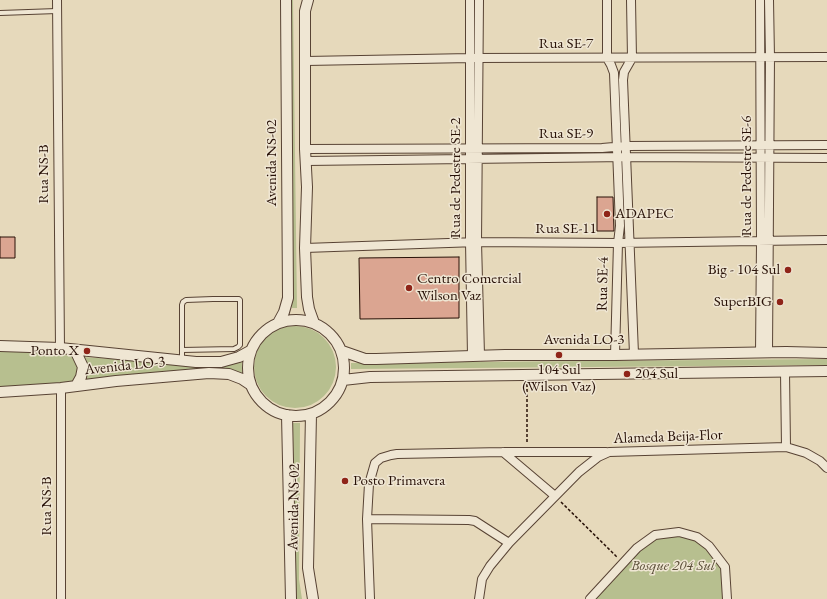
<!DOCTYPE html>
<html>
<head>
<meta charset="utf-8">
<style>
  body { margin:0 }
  canvas { display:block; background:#e6d9bb }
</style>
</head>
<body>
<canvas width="827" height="599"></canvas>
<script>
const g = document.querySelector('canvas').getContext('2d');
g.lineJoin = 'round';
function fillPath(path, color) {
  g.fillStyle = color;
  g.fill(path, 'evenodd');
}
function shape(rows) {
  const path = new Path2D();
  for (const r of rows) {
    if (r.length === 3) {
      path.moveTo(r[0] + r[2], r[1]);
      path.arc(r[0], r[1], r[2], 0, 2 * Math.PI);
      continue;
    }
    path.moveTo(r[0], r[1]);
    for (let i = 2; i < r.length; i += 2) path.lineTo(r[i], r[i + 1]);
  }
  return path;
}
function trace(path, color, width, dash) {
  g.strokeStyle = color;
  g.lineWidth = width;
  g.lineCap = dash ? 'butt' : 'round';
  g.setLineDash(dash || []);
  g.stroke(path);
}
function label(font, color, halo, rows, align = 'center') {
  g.font = font + ' "EB Garamond",serif';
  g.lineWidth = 3;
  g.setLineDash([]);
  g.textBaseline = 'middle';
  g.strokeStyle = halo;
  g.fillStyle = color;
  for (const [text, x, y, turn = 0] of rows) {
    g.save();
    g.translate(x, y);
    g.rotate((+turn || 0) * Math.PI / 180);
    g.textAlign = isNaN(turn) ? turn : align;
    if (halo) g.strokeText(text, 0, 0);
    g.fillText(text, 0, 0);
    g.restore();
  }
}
fillPath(shape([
  [289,0,293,0,297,308,292,308],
  [295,367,41],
  [0,351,19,351,74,356,79,368,76,381,22,386,0,386],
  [83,357,181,364,242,361,242,373,222,370,182,371,82,380],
  [827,359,827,365,351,369,351,363],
  [293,423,300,423,299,579,302,599,295,599],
  [655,535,697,537,725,567,727,599,590,599]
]), '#b7bf8f');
const building = shape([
  [597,197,613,197,614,231,597,231,597,197],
  [0,237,15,237,15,258,0,258,0,237],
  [459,257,459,318,360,319,359,258,459,257]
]);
fillPath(building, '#dba591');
trace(building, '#281107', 1);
const service = shape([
  [0,13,57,11],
  [182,350,234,349,238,347,240,345,240,300,239,299,213,299,186,300,183,302,182,305,182,360]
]);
const minor = shape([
  [57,0,60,348],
  [470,0,470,242,472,356],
  [479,0,477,242,480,355],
  [607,0,607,58,611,65,614,73,620,226,618,243,615,355],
  [631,0,632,58,624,72,623,80,634,354],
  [760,0,761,242,760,353],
  [306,61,471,58,827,57],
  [305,149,602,148,626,146,827,145],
  [306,161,627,157,827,158],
  [305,248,477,242,618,243,827,240],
  [768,352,770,57,769,0],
  [785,372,786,447],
  [61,388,61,599],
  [503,452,555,496],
  [367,519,469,520,475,521,509,543],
  [370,599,367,519,369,484,375,463,381,458,391,455,397,454,503,452,606,452],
  [479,599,482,579,490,566,509,543,579,472,598,457,609,452,786,447,806,453,820,461,827,468],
  [590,599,637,548,655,535,679,532,697,537,709,546,725,567,727,599]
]);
const tertiary = shape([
  [308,0,305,11,305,149,307,187,305,248,307,297,309,309,314,323],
  [296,368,48],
  [278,323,284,312,288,298,286,0],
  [0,346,60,348,196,362,221,362,239,357,250,351],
  [75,350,83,367,81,377,76,386],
  [342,351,365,359,376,359,505,355,615,355,786,352,827,353],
  [343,380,370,377,827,371],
  [0,392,61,388,116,381,209,373,229,374,242,379,251,385],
  [311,414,308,568,313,599],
  [287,415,291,599]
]);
trace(service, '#584334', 6);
trace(minor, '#584334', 10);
trace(tertiary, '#584334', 12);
trace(shape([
  [527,384,527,444],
  [561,502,618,558]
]), '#281107', 1.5, [3, 2]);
trace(service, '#efe6d3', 4);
trace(minor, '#efe6d3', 8);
trace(tertiary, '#efe6d3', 10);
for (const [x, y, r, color] of [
  [607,214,4,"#8f2418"],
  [788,270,4,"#8f2418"],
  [409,288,4,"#8f2418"],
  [780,302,4,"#8f2418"],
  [87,351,4,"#8f2418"],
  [559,355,4,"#8f2418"],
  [627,374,4,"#8f2418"],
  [345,481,4,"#8f2418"]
]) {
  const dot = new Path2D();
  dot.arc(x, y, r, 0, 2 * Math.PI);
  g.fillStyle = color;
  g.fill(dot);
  trace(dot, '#efe6d3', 1.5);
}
label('15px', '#281107', '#efe6d3', [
  ["Rua SE-7",566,44],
  ["Rua SE-9",566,134],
  ["Avenida NS-02",272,163,-90],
  ["Rua NS-B",44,174,-90],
  ["Rua de Pedestre SE-6",747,176,-90],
  ["Rua de Pedestre SE-2",456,178,-90],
  ["Rua SE-11",566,229],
  ["Rua SE-4",603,284,-89],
  ["Avenida LO-3",584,340],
  ["Avenida LO-3",125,366,-6],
  ["Alameda Beija-Flor",668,437,-2],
  ["Rua NS-B",47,506,-90],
  ["Avenida NS-02",294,507,-89]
]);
label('15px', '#281107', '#efe6d3', [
  ["ADAPEC",615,214],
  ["Big - 104 Sul",780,270,"right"],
  ["Centro Comercial",417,279],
  ["Wilson Vaz",417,296],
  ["SuperBIG",772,302,"right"],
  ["Ponto X",79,351,"right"],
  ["104 Sul",559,370,"center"],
  ["(Wilson Vaz)",559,387,"center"],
  ["204 Sul",635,374],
  ["Posto Primavera",353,481]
], 'left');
label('italic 15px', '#5a4e37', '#efe6d3', [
  ["Bosque 204 Sul",673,566]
]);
</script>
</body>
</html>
